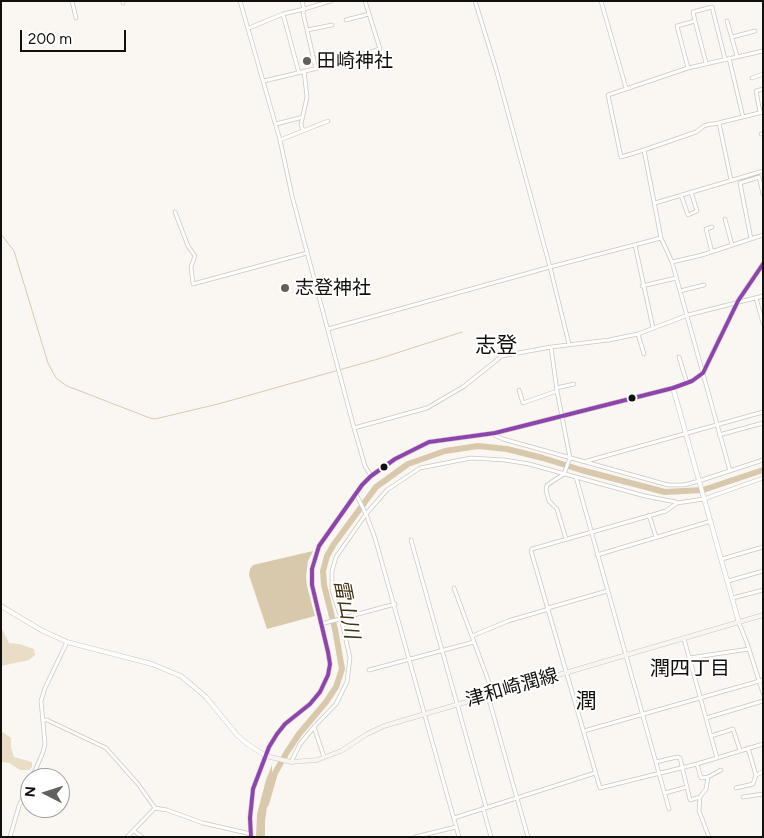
<!DOCTYPE html>
<html>
<head>
<meta charset="utf-8">
<style>
  body { margin:0 }
  #map { position:relative; width:764px; height:838px; overflow:hidden; background:#faf7f3; font-family:Figtree,sans-serif }
  canvas { display:block }
  .frame { position:absolute; inset:0; border:2px solid #11100d; pointer-events:none }
  .north { position:absolute; left:20px; top:768px; width:50px; height:50px; box-sizing:border-box; background:#fff; border:1px solid #a09f9e; border-radius:50%; rotate:275deg; font-size:14px; font-weight:700; line-height:20px; text-align:center; color:#11100d }
  .north::after { content:''; display:block; margin:auto; width:18px; height:22px; background:#63615e; clip-path:polygon(50% 0,100% 100%,50% 72%,0 100%) }
  .scale { position:absolute; left:20px; top:30px; width:106px; height:22px; box-sizing:border-box; border:2px solid #11100d; border-top:0; padding-left:6px; font-size:15px; line-height:18px; white-space:nowrap; color:#11100d; -webkit-text-stroke:4px #fff; paint-order:stroke }
</style>
</head>
<body>
<div id="map">
<canvas width="764" height="838"></canvas>
<div class="frame"></div>
<div class="north">N</div>
<div class="scale">200 m</div>
</div>
<script>
const g = document.querySelector('canvas').getContext('2d');
g.lineJoin = 'round';
function fillPath(path, color) {
  g.fillStyle = color;
  g.fill(path, 'evenodd');
}
function shape(rows) {
  const path = new Path2D();
  for (const r of rows) {
    path.moveTo(r[0], r[1]);
    for (let i = 2; i < r.length; i += 2) path.lineTo(r[i], r[i + 1]);
  }
  return path;
}
function trace(path, color, width, dash) {
  g.strokeStyle = color;
  g.lineWidth = width;
  g.lineCap = dash ? 'butt' : 'round';
  g.setLineDash(dash || []);
  g.stroke(path);
}
function label(font, color, halo, rows, align = 'center') {
  g.font = font + ' Figtree,"Noto Sans JP",sans-serif';
  g.lineWidth = 4;
  g.setLineDash([]);
  g.textBaseline = 'middle';
  g.strokeStyle = halo;
  g.fillStyle = color;
  for (const [text, x, y, turn = 0] of rows) {
    g.save();
    g.translate(x, y);
    g.rotate((+turn || 0) * Math.PI / 180);
    g.textAlign = isNaN(turn) ? turn : align;
    if (halo) g.strokeText(text, 0, 0);
    g.fillText(text, 0, 0);
    g.restore();
  }
}
fillPath(shape([
  [1,627,9,643,19,644,34,649,35,655,29,660,1,666],
  [1,731,11,738,11,747,14,757,32,762,32,767,29,770,20,770,9,763,1,762]
]), '#eaddc5');
fillPath(shape([
  [313,551,308,561,306,576,307,586,315,616,267,629,249,575,250,569,253,565],
  [272,765,272,775,268,788,268,800,265,821,265,837,256,837,257,814,266,780]
]), '#d8c9ac');
trace(shape([
  [1,234,14,251,48,363,56,378,67,386,150,418,155,419,218,404,378,359,462,332]
]), '#d8c9ac', 1);
trace(shape([
  [266,804,275,773,287,752,299,734,326,702,336,687,342,669,335,629,324,585,323,571,327,556,334,544,376,487,408,464,445,451,478,446,507,449,543,458,581,470,665,492,703,490,763,470]
]), '#d8c9ac', 6);
const minor = shape([
  [72,1,76,18],
  [123,1,123,3],
  [240,1,280,140,292,196,354,428,365,466,371,476],
  [302,1,304,9,331,1],
  [475,1,496,69,550,267,569,344],
  [601,1,626,88],
  [283,14,299,73],
  [346,20,369,14],
  [695,21,693,12,712,7,725,59],
  [727,21,737,56],
  [249,28,283,14,304,9,303,13,316,69],
  [307,30,332,25],
  [732,37,755,31],
  [763,51,688,68,608,95,621,157,644,150,661,238,672,262,702,255,763,235],
  [729,58,743,117],
  [688,68,677,26,695,21,706,63],
  [752,78,763,74],
  [264,81,314,69,380,49,365,1],
  [760,112,756,91,763,89],
  [719,123,731,180],
  [276,124,303,117],
  [303,131,301,124,307,97,304,71],
  [761,134,763,134],
  [280,140,328,121],
  [644,150,696,132,704,126,710,124,714,124,763,112],
  [681,195,688,215,697,211,691,192],
  [655,203,763,171],
  [175,212,188,246,195,256,191,267,193,284,307,253],
  [725,219,732,245],
  [712,227,706,229,712,252],
  [751,239,740,183,759,177,763,194],
  [635,245,653,328],
  [672,262,730,471],
  [642,286,676,278],
  [680,291,704,285],
  [756,298,763,323],
  [328,329,550,267,661,238],
  [638,334,644,354],
  [551,347,557,391,570,458,564,474,547,485,546,490,549,501,557,509,566,539],
  [679,357,687,383],
  [556,388,574,384],
  [519,390,523,403,557,391],
  [354,428,427,408,463,387,502,356,551,347,609,340,638,334,688,315,763,296],
  [495,433,496,436,503,439,668,485,684,485,699,481,763,460],
  [719,435,763,423],
  [587,461,763,412],
  [576,477,645,496,676,502],
  [763,478,704,499,677,503,666,511,532,549,531,551,600,788,697,764,763,744],
  [356,494,366,514,375,538,459,837],
  [649,515,656,537],
  [411,540,486,807],
  [597,555,711,521],
  [722,559,763,547],
  [728,581,763,571],
  [454,588,493,693],
  [733,598,763,590],
  [548,608,607,591],
  [739,623,747,643,763,693],
  [321,624,395,604],
  [472,636,508,621,549,609],
  [684,639,717,758],
  [689,658,749,649],
  [369,670,474,642],
  [488,696,528,837],
  [706,718,763,701],
  [44,720,47,720,106,748,138,784,155,808,167,810,203,823,251,834],
  [314,727,324,757],
  [584,731,763,680],
  [711,736,733,729,740,750],
  [748,748,756,775],
  [291,762,300,744,314,727,336,704,347,682,350,658,341,618,332,590,332,571,336,557,366,514,387,490,420,468,471,458,505,460,529,464,576,477,669,809],
  [656,762,677,757,680,758,690,800,700,797,706,789,708,777],
  [697,764,701,778,708,777,721,770],
  [32,778,43,752,45,744,41,701,45,688,67,642],
  [736,788,753,784,756,775,763,772],
  [665,793,687,787],
  [700,797,699,811,709,837],
  [743,797,763,794],
  [483,808,491,837],
  [454,818,595,773],
  [134,831,142,837],
  [10,837,19,806,30,782],
  [127,837,155,808],
  [415,837,456,827]
]);
const tertiary = shape([
  [673,388,739,623],
  [1,606,41,630,67,642,152,664,181,676,206,697,237,735,246,743,266,756]
]);
const secondary = shape([
  [266,756,291,762,317,760,341,751,367,734,384,726,763,615],
  [251,837,250,818,253,789,269,747,277,734,285,724,310,704,320,692,328,675,330,664,328,652,312,585,312,569,319,546,362,485,371,476,395,459,429,442,495,433,673,388,692,381,703,373,738,301,763,264]
]);
trace(minor, '#c9c7c4', 4.5);
trace(tertiary, '#c9c7c4', 5);
trace(secondary, '#c9c7c4', 5);
trace(minor, '#fefefd', 3);
trace(tertiary, '#fefefd', 4);
trace(secondary, '#f8f5f0', 4);
trace(shape([
  [251,837,250,818,253,789,269,747,277,734,285,724,310,704,320,692,328,675,330,664,328,652,312,585,312,569,319,546,362,485,371,476,395,459,429,442,495,433,673,388,692,381,703,373,738,301,763,264]
]), '#8e44ad', 4);
for (const [x, y, r, color] of [
  [307,61,5,"#63615e"],
  [285,288,5,"#63615e"],
  [632,398,4.5,"#11100d"],
  [384,467,4.5,"#11100d"]
]) {
  const dot = new Path2D();
  dot.arc(x, y, r, 0, 2 * Math.PI);
  g.fillStyle = color;
  g.fill(dot);
  trace(dot, '#fff', 2);
}
label('19px', '#11100d', '#fff', [
  ["田崎神社",317,61],
  ["志登神社",295,288]
], 'left');
label('19px', '#11100d', '#fff', [
  ["津和崎潤線",512,688,-16]
]);
label('italic 20px', '#423211', '#fff', [
  ["雷山川",346,609,79]
]);
label('20px', '#11100d', '#fff', [
  ["潤四丁目",690,669]
]);
label('21px', '#11100d', '#fff', [
  ["志登",496,346],
  ["潤",586,702]
]);
</script>
</body>
</html>
